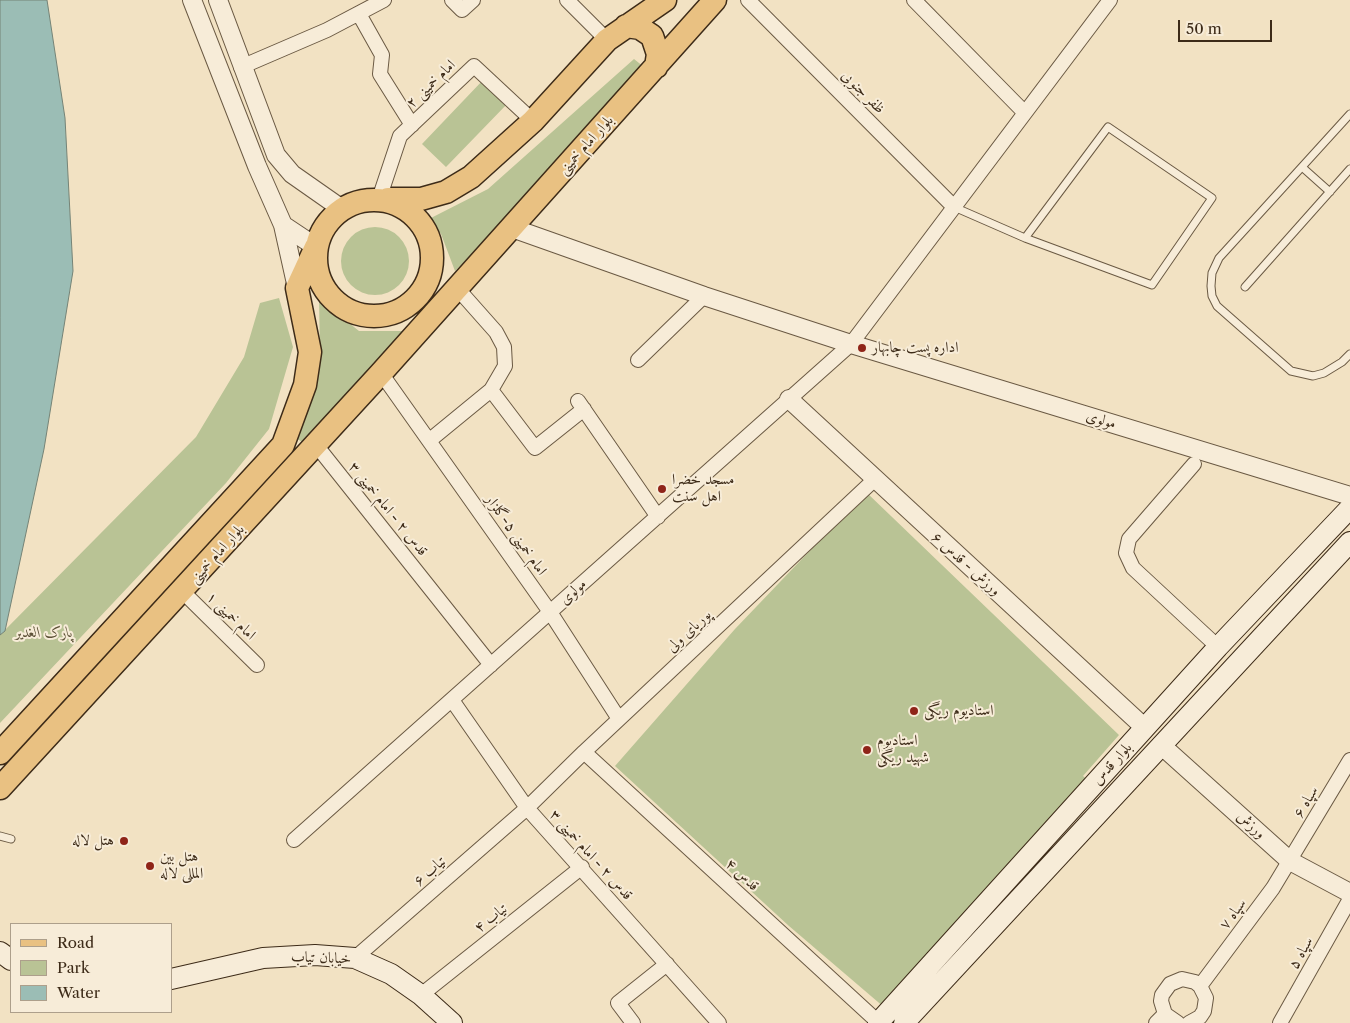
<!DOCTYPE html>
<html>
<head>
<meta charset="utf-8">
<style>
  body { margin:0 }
  #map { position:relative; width:1350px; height:1023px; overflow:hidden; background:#f2e2c3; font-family:"Libre Caslon Text",serif }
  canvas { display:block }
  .legend { position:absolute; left:10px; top:923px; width:162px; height:90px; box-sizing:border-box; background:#f7ecd8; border:1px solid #ad9f8b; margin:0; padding:6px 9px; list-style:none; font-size:15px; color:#3d2b18 }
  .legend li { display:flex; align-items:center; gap:10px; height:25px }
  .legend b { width:25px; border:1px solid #ad9f8b }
  .scale { position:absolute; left:1178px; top:20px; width:94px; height:22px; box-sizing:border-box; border:2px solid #3d2b18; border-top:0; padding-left:6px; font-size:15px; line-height:18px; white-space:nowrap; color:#3d2b18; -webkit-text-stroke:4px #f7ecd8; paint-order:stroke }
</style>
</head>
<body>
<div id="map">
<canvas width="1350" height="1023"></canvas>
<ul class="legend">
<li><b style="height:6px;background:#e9c182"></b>Road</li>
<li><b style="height:14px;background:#b9c395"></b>Park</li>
<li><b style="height:14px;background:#9bbdb5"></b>Water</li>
</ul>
<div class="scale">50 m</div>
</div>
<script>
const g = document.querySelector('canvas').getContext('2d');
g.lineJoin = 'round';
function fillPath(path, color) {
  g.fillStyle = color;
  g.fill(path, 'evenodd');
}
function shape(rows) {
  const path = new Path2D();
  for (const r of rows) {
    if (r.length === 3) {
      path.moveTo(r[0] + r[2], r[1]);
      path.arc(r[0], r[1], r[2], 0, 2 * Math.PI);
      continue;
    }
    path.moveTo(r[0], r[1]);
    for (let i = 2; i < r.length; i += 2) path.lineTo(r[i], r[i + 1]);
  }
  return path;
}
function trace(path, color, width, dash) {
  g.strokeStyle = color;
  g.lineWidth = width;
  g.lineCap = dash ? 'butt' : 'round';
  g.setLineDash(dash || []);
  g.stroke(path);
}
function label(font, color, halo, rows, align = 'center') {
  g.font = font + ' "Libre Caslon Text",Amiri,serif';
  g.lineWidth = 4;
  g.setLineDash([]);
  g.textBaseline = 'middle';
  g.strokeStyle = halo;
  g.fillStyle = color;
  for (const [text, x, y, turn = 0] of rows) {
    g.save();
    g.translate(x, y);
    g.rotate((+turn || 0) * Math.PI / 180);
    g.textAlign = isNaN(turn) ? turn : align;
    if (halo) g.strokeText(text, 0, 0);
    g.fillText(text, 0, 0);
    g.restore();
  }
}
fillPath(shape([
  [634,59,649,71,515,213,455,271,441,234,429,219,488,189],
  [484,79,509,102,446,167,422,144],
  [375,261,34],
  [324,296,339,315,359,331,409,331,308,445,297,439,320,358,319,297],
  [279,298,293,347,269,429,226,483,0,723,0,635,196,437,244,357,260,303],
  [866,492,1119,735,1083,776,1091,783,885,1008,789,926,615,766,735,629]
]), '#b9c395');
const water = shape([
  [0,0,47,0,65,118,73,271,44,449,5,631,0,635,0,0]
]);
fillPath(water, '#9bbdb5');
trace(water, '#758376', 1);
const service = shape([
  [1350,114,1219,258,1212,273,1211,286,1212,296,1217,306,1291,371,1313,376,1324,373,1342,362,1350,354],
  [1302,167,1330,192],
  [954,207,1025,238,1152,285,1212,198,1108,127,1025,238],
  [1245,287,1350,169],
  [0,836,11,839]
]);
const minor = shape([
  [452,0,462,10,473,0],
  [567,0,607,40],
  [748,0,954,207],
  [914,0,1025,113],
  [359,14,382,55,380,74,412,125],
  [241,67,327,30,384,0],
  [379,199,400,136,474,66,533,121],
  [638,360,704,296],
  [381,373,550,612,619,719],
  [491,390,535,448,584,409],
  [578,401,658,517],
  [430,440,491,390,505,366,504,347,496,332,457,288],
  [316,445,491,665],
  [1194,464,1129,539,1126,553,1133,568,1218,647],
  [182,591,257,665],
  [452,700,527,808,719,1023],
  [584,752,878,1022],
  [294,840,851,344,1110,0],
  [355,958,527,808,584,752,874,480],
  [1200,986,1273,888,1350,760],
  [421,995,582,867],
  [633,1023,618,1003,667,964],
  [1156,1023,1165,1014],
  [1178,1023,1165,1014,1161,1001,1162,995,1170,984,1182,979,1195,982,1200,986,1206,998,1204,1011,1200,1017,1189,1023],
  [1280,1023,1350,899]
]);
const tertiary = shape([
  [192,0,257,166,283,225,316,247],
  [218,0,276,155,292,174,342,209],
  [283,225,297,288],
  [512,228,704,296,851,344,1350,496],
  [789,399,1145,728],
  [1161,745,1290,861,1350,893]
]);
const secondary = shape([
  [0,952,11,960],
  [171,979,263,958,315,955,355,958,391,974,421,995,452,1023],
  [878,1023,1218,647,1350,508],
  [904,1023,1350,542]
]);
const primary = shape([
  [626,26,640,28,652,36,658,54,656,67],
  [388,199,421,199,446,192,471,177,533,121,607,40,665,0],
  [374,258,58],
  [0,753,283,445,305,385,310,352,297,288,316,247],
  [0,788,381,373,715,0]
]);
trace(service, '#6a5943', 9);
trace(minor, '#6a5943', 16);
trace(tertiary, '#6a5943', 20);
trace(secondary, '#3d2b18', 22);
trace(primary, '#3d2b18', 25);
trace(service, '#f7ecd8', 7);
trace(minor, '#f7ecd8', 14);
trace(tertiary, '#f7ecd8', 18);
trace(secondary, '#f7ecd8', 20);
trace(primary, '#e9c182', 22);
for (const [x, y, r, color] of [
  [862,348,5,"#8f2418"],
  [662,489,5,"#8f2418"],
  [914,711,5,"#8f2418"],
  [867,750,5,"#8f2418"],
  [124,841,5,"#8f2418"],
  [150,866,5,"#8f2418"]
]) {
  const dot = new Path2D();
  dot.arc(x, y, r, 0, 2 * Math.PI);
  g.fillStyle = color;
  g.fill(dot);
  trace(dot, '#f7ecd8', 2);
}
label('15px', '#3d2b18', '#f7ecd8', [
  ["امام خمینی ۲",431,84,-44],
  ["ظفر جنوبی",863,92,45],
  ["بلوار امام خمینی",586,145,-48],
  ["مولوی",1101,420,17],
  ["قدس ۲ - امام خمینی ۳",388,509,51],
  ["امام خمینی ۵-گلزار",516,535,55],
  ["بلوار امام خمینی",217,554,-48],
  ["ورزش - قدس ۶",966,564,42],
  ["مولوی",573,592,-42],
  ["امام خمینی ۱",231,616,44],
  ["پوریای ولی",689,631,-43],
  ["بلوار قدس",1112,764,-48],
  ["سپاه ۶",1306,802,-59],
  ["ورزش",1251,825,42],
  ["قدس ۲ - امام خمینی ۳",591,855,48],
  ["تیاب ۶",430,871,-41],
  ["قدس ۴",742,875,43],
  ["سپاه ۷",1233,914,-53],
  ["تیاب ۴",491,918,-38],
  ["سپاه ۵",1301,953,-61],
  ["خیابان تیاب",321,958,2]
]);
label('15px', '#3d2b18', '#f7ecd8', [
  ["اداره پست چابهار",872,348],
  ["مسجد خضرا",672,480],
  ["اهل سنت",672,497],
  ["استادیوم ریگی",924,711],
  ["استادیوم",877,741],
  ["شهید ریگی",877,758],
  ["هتل لاله",114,841,"right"],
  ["هتل بین",160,857],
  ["المللی لاله",160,874]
], 'left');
label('italic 15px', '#5c5137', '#f7ecd8', [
  ["پارک الغدیر",44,633]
]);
</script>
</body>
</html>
